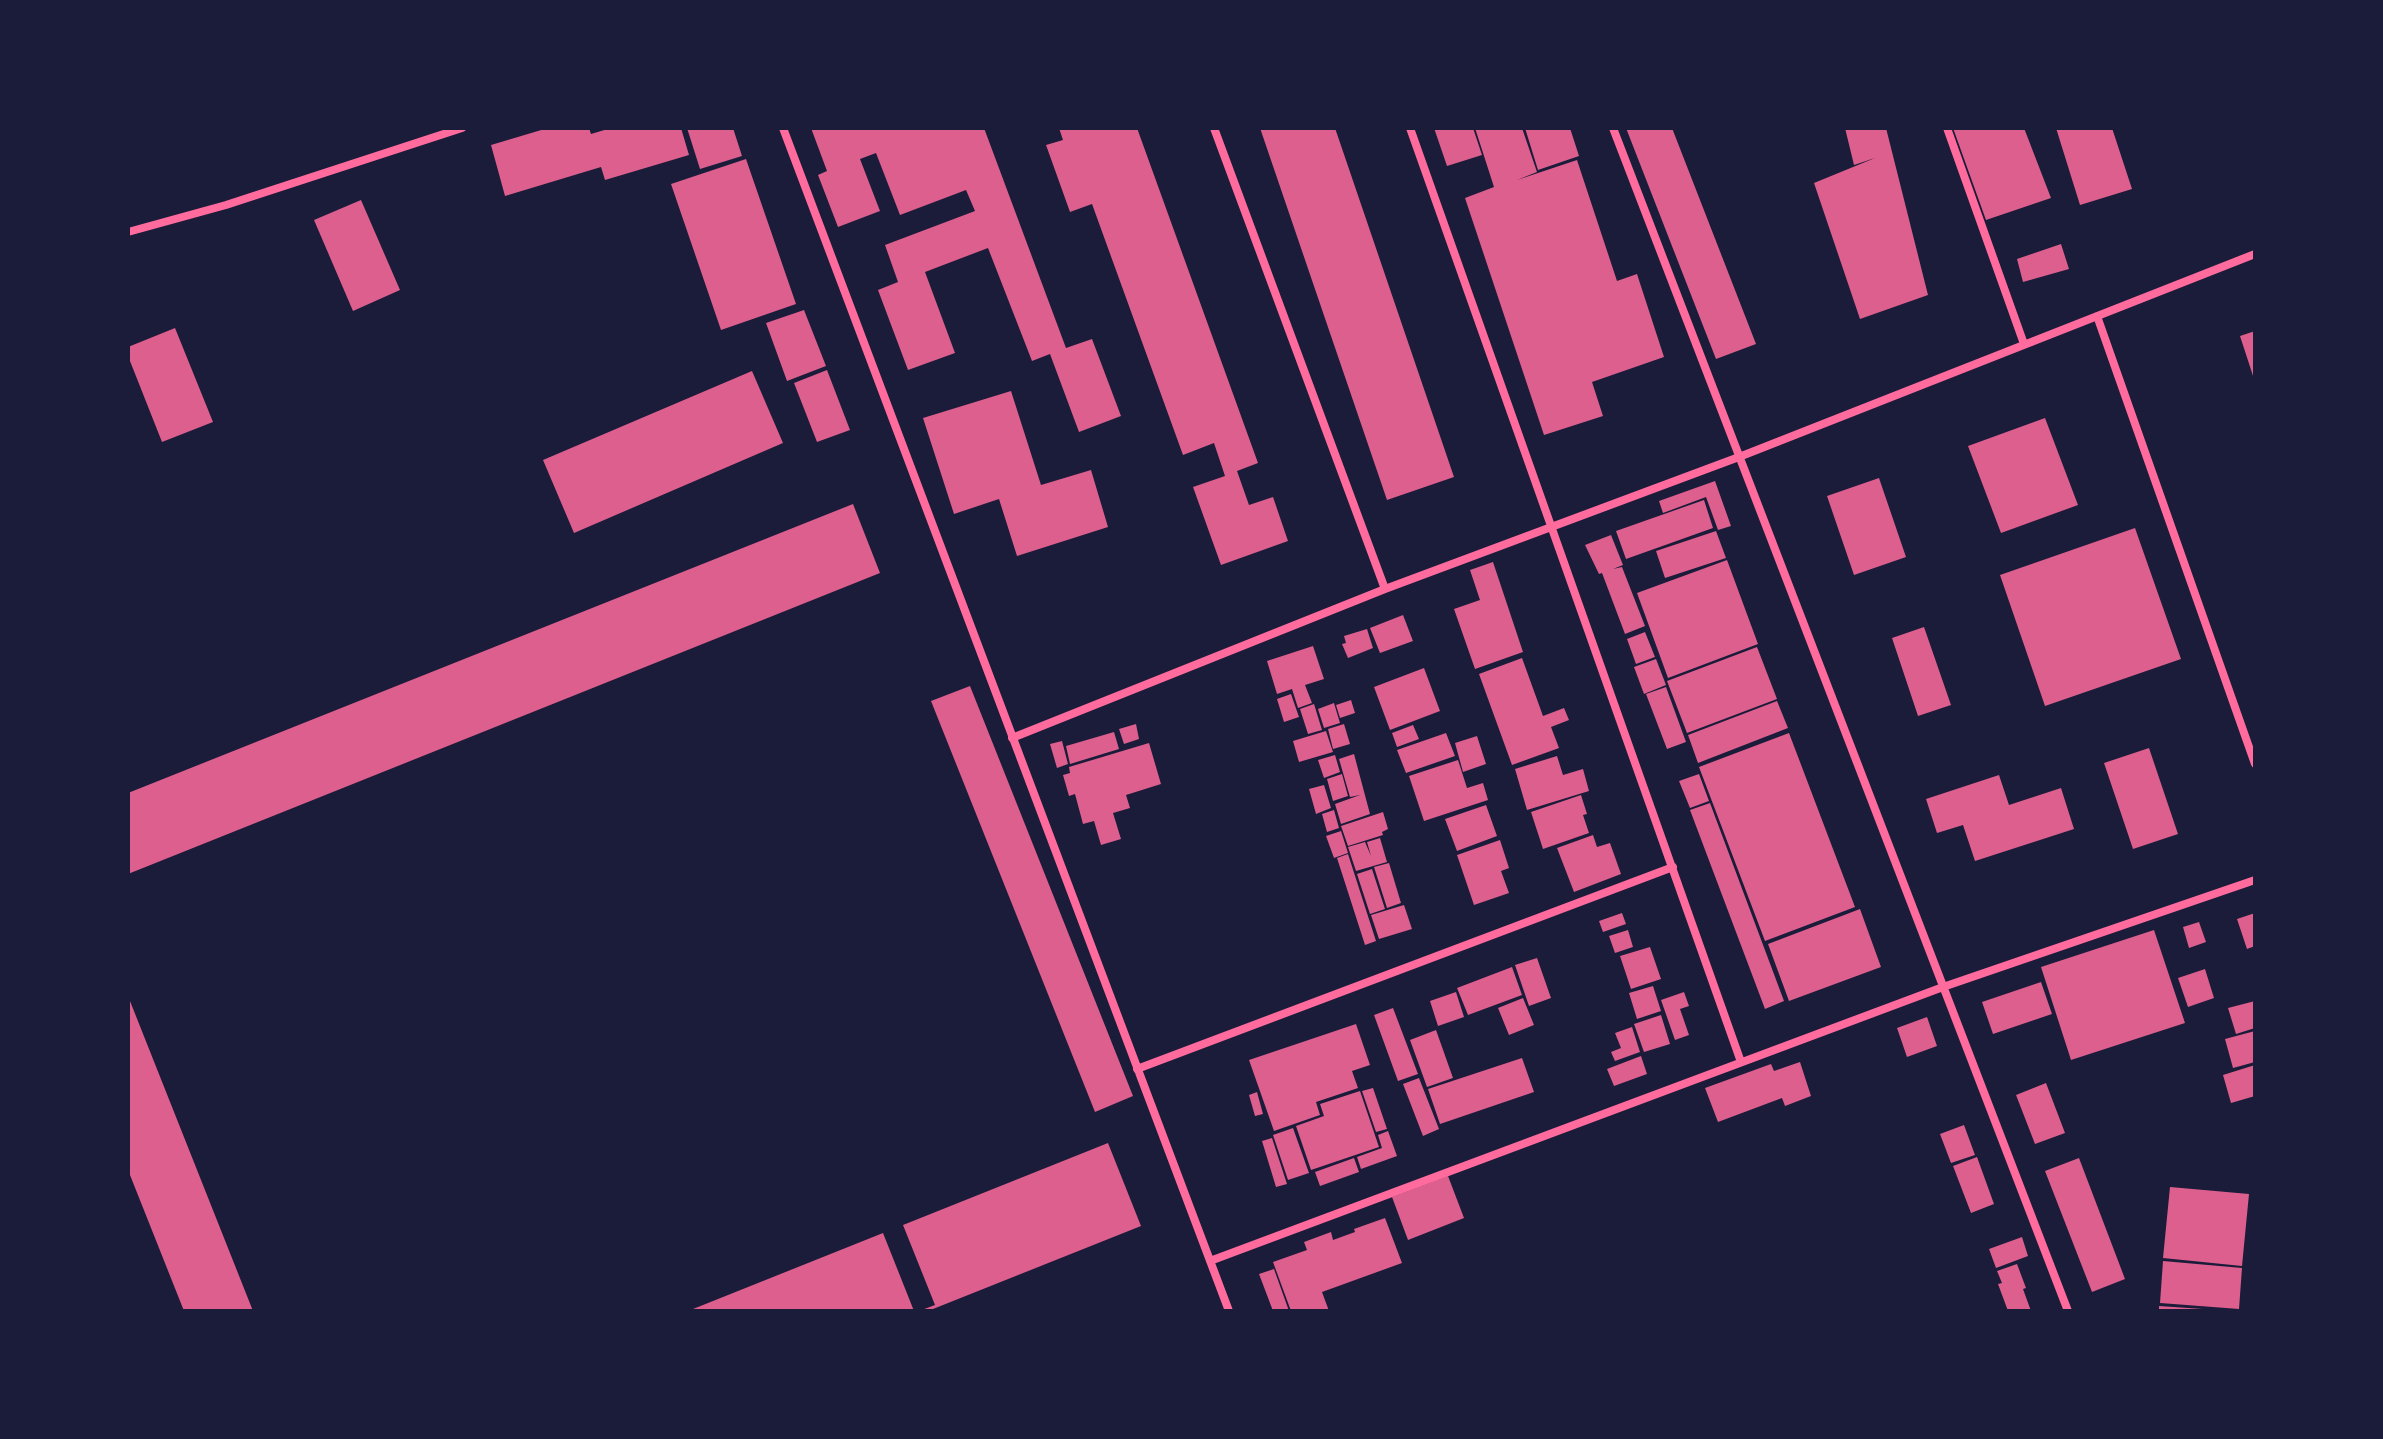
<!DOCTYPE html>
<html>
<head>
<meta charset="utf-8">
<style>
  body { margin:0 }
  #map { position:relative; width:2383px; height:1439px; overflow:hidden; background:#1b1b3a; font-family:"Roboto Condensed",sans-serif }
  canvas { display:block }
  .frame { position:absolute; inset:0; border:130px solid #1b1b3a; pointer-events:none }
</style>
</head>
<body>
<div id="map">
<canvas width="2383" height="1439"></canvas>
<div class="frame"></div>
</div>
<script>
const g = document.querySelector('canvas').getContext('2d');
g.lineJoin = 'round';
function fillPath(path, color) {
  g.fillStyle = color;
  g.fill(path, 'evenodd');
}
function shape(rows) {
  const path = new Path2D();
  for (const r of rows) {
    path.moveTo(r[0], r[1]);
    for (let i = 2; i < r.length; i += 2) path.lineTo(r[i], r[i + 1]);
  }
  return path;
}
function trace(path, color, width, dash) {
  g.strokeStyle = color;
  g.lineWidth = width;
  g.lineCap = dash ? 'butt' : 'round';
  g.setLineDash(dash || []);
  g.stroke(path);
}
fillPath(shape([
  [548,128,589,128,591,134,611,128,681,128,689,155,605,180,601,167,505,196,491,145],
  [687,128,733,128,742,156,700,169],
  [811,128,984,128,1066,348,1092,339,1121,416,1079,432,1050,354,1032,361,988,248,925,272,955,353,908,370,878,290,898,282,885,245,975,211,966,190,900,215,876,153,860,159,880,211,838,227,818,175,827,171],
  [1059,128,1137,128,1258,463,1237,471,1249,505,1273,497,1288,541,1221,565,1193,487,1225,476,1214,443,1183,455,1092,204,1070,212,1046,145,1063,140],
  [1260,128,1335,128,1454,477,1387,500],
  [1434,128,1473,128,1482,155,1447,166],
  [1475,128,1522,128,1537,172,1517,180,1577,160,1617,281,1637,274,1664,357,1592,382,1603,416,1544,435,1465,198,1494,187],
  [1525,128,1570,128,1579,156,1538,170],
  [1626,128,1672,128,1756,344,1716,359],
  [1845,128,1886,128,1928,295,1860,319,1814,183,1875,158,1854,165],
  [1953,128,2024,128,2051,198,1986,220],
  [2056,128,2112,128,2132,189,2080,205],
  [746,159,796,304,721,330,671,184],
  [361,200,400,290,353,311,314,220],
  [2061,244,2069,269,2023,282,2017,259],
  [804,310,826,366,787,381,766,323],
  [175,328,213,422,162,442,128,356,128,347],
  [2255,331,2255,379,2254,379,2240,336],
  [827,370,850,430,817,442,794,383],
  [752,371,783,443,574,533,543,460],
  [1011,391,1041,485,1091,470,1108,527,1017,556,999,499,954,514,923,418],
  [2045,418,2078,505,2001,533,1968,446],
  [1879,478,1906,557,1854,575,1827,496],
  [1715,481,1731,526,1718,530,1706,497,1663,513,1659,501],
  [1704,500,1713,528,1626,559,1616,531],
  [853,504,880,573,128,874,128,793],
  [2135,528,2181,659,2045,706,2000,575],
  [1716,531,1726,558,1665,578,1656,551],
  [1611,535,1623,565,1613,569,1622,567,1645,626,1625,634,1602,573,1599,574,1585,545],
  [1727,560,1758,644,1668,678,1637,593],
  [1493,562,1523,652,1475,669,1454,609,1480,600,1470,570],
  [1403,615,1413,641,1380,653,1370,628],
  [1924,627,1951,705,1918,716,1892,638],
  [1367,629,1373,648,1348,658,1342,644,1346,643,1344,636],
  [1645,632,1655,657,1636,664,1627,639],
  [1313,646,1324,679,1305,685,1312,703,1298,708,1292,689,1277,694,1267,661],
  [1757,647,1777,699,1687,733,1667,681],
  [1522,658,1543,716,1564,708,1569,720,1551,727,1559,748,1512,765,1479,674],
  [1656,659,1666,685,1644,694,1634,667],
  [1424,668,1440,711,1390,730,1374,687],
  [970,686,1133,1096,1095,1112,931,701],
  [1666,687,1686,742,1667,749,1646,694],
  [1291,694,1299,717,1284,722,1277,699],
  [1351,700,1355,713,1340,718,1336,705],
  [1777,701,1788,728,1698,763,1688,735],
  [1334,703,1340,723,1324,728,1318,709],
  [1314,704,1322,730,1308,734,1300,709],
  [1136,724,1139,739,1124,744,1119,729],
  [1344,724,1350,744,1333,749,1328,729],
  [1413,725,1419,739,1397,747,1392,733],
  [1326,731,1333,752,1299,762,1293,741],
  [1114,732,1119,749,1070,764,1066,746],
  [1446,733,1455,756,1406,773,1397,750],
  [1789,733,1855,907,1765,941,1699,767],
  [1477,736,1486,764,1463,772,1455,743],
  [1062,741,1068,764,1057,768,1050,744],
  [1149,743,1161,784,1126,795,1130,808,1113,813,1121,839,1101,845,1094,821,1083,824,1075,794,1069,796,1063,775,1070,773,1069,767],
  [2149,748,2178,834,2133,849,2104,763],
  [1354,754,1370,814,1341,824,1335,804,1360,795,1350,797,1339,759],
  [1335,755,1340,772,1324,778,1318,760],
  [1557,756,1563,775,1583,769,1589,791,1527,810,1515,769],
  [1458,760,1467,788,1483,783,1488,800,1424,821,1409,776],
  [1342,774,1348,796,1333,801,1327,779],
  [1699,774,1709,801,1690,808,1679,781],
  [1999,775,2009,805,2061,788,2074,829,1975,861,1963,825,1937,833,1926,799],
  [1324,785,1331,808,1316,814,1309,789],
  [1581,795,1587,814,1583,815,1589,833,1543,849,1531,812],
  [1710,803,1784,1001,1765,1009,1690,810],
  [1486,805,1497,836,1457,851,1445,819],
  [1334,810,1339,828,1327,832,1322,814],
  [1383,812,1388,829,1382,832,1383,835,1348,846,1341,826],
  [1341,831,1348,853,1334,858,1326,836],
  [1593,835,1597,847,1610,843,1621,874,1574,892,1557,848],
  [1380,838,1387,862,1356,871,1348,847,1365,842,1371,856,1367,842],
  [1500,840,1509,868,1501,871,1509,893,1474,905,1457,855],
  [1348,854,1376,941,1365,945,1337,858],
  [1389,863,1401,903,1387,908,1374,867],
  [1372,869,1385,909,1370,914,1357,874],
  [1404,905,1412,929,1379,939,1371,915],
  [1860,909,1881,967,1789,1001,1768,944],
  [1622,913,1626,924,1603,932,1599,921],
  [2255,913,2255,946,2247,949,2237,919],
  [2199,922,2206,942,2189,948,2183,927],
  [1628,930,1633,947,1615,953,1609,936],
  [2154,930,2185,1023,2071,1060,2041,967],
  [1650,947,1661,979,1631,989,1620,956],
  [1537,958,1551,998,1529,1006,1515,965],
  [1512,967,1522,995,1468,1015,1457,988],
  [2205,969,2214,998,2188,1007,2178,978],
  [2041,982,2052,1014,1993,1034,1982,1002],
  [1653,986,1661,1011,1637,1019,1629,993],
  [1456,992,1464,1017,1438,1026,1430,1001],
  [1684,992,1689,1006,1680,1009,1689,1035,1675,1040,1661,1000],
  [128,996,253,1311,184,1311,128,1170],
  [1523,998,1534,1025,1509,1035,1498,1008],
  [2255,1001,2255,1028,2236,1034,2228,1008],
  [1393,1008,1418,1074,1398,1081,1374,1015],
  [1661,1015,1670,1044,1644,1052,1634,1024],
  [1927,1017,1937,1046,1907,1057,1897,1028],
  [1356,1024,1370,1065,1352,1071,1358,1088,1316,1102,1320,1115,1274,1131,1249,1060],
  [1632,1027,1640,1052,1615,1061,1611,1052,1621,1048,1615,1033],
  [1436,1030,1453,1078,1427,1087,1410,1040],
  [2255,1031,2255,1062,2233,1068,2225,1039],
  [1641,1056,1647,1074,1614,1086,1607,1069],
  [1522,1058,1534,1092,1440,1124,1428,1089],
  [1800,1062,1811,1096,1785,1106,1782,1098,1718,1122,1705,1088,1771,1064,1774,1071],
  [2255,1065,2255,1096,2231,1103,2223,1075],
  [1419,1078,1439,1129,1423,1136,1403,1084],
  [2046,1083,2065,1133,2035,1144,2016,1095],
  [1373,1088,1387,1129,1376,1132,1362,1091],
  [1360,1091,1379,1147,1311,1170,1296,1126,1324,1116,1320,1104],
  [1257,1092,1263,1114,1255,1116,1249,1095],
  [1964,1125,1975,1155,1951,1163,1940,1134],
  [1293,1128,1309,1173,1288,1180,1273,1135],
  [1388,1131,1397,1156,1361,1169,1357,1157,1382,1148,1378,1135],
  [1272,1138,1287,1184,1276,1187,1262,1141],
  [1108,1143,1141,1226,928,1311,919,1311,935,1305,903,1225],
  [1977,1157,1994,1204,1971,1213,1953,1166],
  [1354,1158,1359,1172,1320,1186,1315,1172],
  [2079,1158,2125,1279,2092,1292,2045,1171],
  [1448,1176,1464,1218,1408,1240,1392,1197],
  [2170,1187,2249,1194,2242,1266,2163,1258],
  [1385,1218,1402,1263,1322,1292,1329,1311,1291,1311,1273,1262,1307,1250,1304,1242,1331,1232,1333,1240,1355,1232,1354,1229],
  [883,1233,914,1311,688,1311],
  [2022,1237,2028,1256,1996,1268,1989,1249],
  [2163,1261,2242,1268,2239,1309,2160,1303],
  [2017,1264,2026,1288,2023,1289,2031,1311,2008,1311,1998,1284,2002,1283,1997,1271],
  [1274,1269,1289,1311,1273,1311,1259,1274],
  [2159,1306,2203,1309,2203,1311,2159,1311]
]), '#dd5f8e');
trace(shape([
  [783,128,1229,1311],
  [1214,128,1385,589],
  [1410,128,1741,1062],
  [1613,128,2068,1311],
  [1947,128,2024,344],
  [128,232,226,205,462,128],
  [2097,316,2255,764],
  [1012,738,1385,589,1739,457,2255,254],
  [1137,1069,1673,867],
  [1210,1261,1943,987,2255,880]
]), '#ff6b9d', 8);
</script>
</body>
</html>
